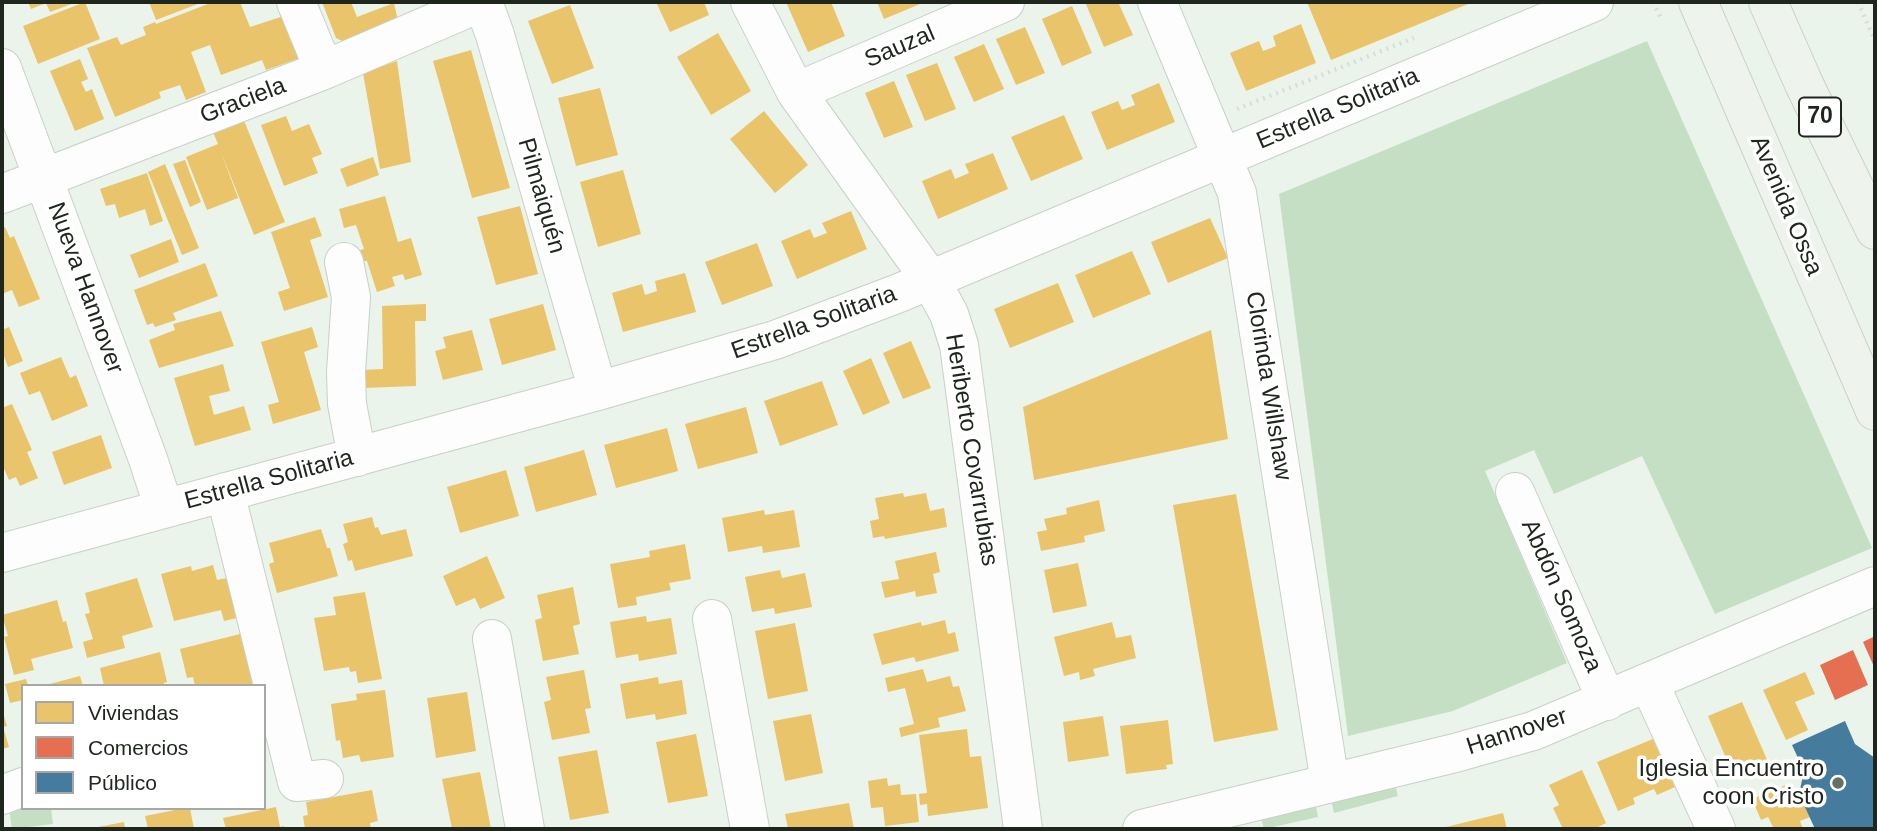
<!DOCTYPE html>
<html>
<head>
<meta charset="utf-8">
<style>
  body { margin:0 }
  #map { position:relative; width:1877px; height:831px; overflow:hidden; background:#eaf4ea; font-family:Helvetica,sans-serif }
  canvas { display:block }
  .frame { position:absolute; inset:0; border:4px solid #1f261e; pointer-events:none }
  .legend { position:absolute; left:21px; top:684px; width:245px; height:126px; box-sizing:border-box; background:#fff; border:2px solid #a5a8a5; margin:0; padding:9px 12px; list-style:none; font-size:21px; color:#1f261e }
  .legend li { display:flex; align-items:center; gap:14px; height:35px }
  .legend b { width:35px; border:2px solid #a5a8a5 }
</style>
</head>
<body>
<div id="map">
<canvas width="1877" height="831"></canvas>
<div class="frame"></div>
<ul class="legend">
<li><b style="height:19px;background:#e9c46a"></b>Viviendas</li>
<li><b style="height:19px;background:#e76f51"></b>Comercios</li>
<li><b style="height:19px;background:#457b9d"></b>Público</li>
</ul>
</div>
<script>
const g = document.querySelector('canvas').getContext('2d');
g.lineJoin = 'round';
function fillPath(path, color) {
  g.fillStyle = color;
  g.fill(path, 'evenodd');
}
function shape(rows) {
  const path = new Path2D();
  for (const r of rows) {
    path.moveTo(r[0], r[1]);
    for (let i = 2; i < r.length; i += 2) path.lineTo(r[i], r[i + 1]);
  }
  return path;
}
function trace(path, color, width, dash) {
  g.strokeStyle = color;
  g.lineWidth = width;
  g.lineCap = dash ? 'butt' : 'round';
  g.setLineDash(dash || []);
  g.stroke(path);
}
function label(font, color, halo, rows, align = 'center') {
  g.font = font + ' Helvetica,sans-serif';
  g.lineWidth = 7;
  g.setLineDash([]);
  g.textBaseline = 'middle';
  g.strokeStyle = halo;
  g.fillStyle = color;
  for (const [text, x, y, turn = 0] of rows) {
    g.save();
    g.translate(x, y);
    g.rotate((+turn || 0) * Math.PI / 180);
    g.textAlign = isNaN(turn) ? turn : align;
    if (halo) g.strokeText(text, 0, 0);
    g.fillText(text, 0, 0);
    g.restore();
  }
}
fillPath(shape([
  [1647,41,1872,548,1715,614,1642,456,1554,494,1534,450,1485,471,1567,663,1453,711,1348,736,1279,194],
  [1394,781,1398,796,1334,813,1331,799],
  [23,797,23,808,51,808,53,824,12,829,8,801],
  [1315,801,1318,817,1264,829,1260,814]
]), '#c5dfc4');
fillPath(shape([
  [28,2,77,2,50,12,46,3,31,9],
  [85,2,100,39,38,64,23,26],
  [149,2,203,2,156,20],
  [213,2,240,2,250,27,290,14,300,58,266,70,262,60,221,75,210,45,191,52,206,92,186,100,180,85,159,92,161,98,115,117,87,48,117,37,121,45,146,35,143,27,155,22,156,24],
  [322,2,351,2,357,17,394,3,398,21,344,42,336,38],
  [656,2,704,2,709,15,670,32],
  [786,2,831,2,845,36,808,52],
  [877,2,925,2,884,19],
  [1085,2,1118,2,1133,35,1104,47],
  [1307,2,1473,2,1331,60],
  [570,5,594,68,552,84,528,21],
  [1072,6,1092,53,1062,66,1042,19],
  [1301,24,1316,63,1246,91,1230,53,1259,41,1263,51,1271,48,1276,46,1273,36],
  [1025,27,1045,73,1016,85,996,39],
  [718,33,751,91,711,115,677,57],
  [984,44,1004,89,974,102,954,57],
  [471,50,510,188,472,198,433,61],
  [80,59,88,79,81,82,86,92,92,89,104,119,75,131,50,71],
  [397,61,411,162,380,169,363,73],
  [937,63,956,109,925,121,906,75],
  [894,81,913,127,884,138,865,93],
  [1159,83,1175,122,1107,150,1091,112,1118,101,1122,110,1135,105,1131,95],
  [600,88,618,155,576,166,558,98],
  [764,111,808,165,775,193,730,139],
  [1064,115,1083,159,1031,181,1011,137],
  [286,116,292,131,309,124,322,154,312,158,318,173,284,186,261,125],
  [243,118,285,222,254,235,221,152,238,198,207,210,186,157,218,144,212,130],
  [993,153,1008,189,938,219,922,181,951,169,955,179,969,173,965,164],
  [373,157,379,175,347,187,340,169],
  [185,160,201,202,190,207,173,164],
  [165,164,199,248,182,255,148,172],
  [623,170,641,234,598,247,580,182],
  [147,173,163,221,150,226,145,209,119,218,115,204,106,206,100,189],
  [385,196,398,242,411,238,422,275,405,280,403,274,392,277,395,286,377,292,367,261,364,261,360,250,364,249,356,225,344,228,339,209],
  [520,206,538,274,496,285,477,217],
  [851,211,867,249,797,279,781,241,810,229,814,238,827,233,822,223],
  [315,217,322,236,310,240,328,297,284,311,278,292,290,288,271,232],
  [1210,218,1228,258,1168,283,1151,242],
  [5,227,10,238,14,236,40,299,19,307,12,290,2,294,2,228],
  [171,239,179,262,139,278,130,255],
  [757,243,773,286,722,305,705,262],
  [1132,251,1151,294,1093,318,1075,275],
  [205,263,218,296,173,313,176,320,155,327,153,323,147,325,134,290],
  [685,273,696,312,623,332,612,293,642,284,645,295,657,291,655,281],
  [1058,283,1074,322,1010,348,994,309],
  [426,304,426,321,415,321,416,386,363,388,362,370,383,369,382,306],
  [543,304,556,350,502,365,489,319],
  [221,311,234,346,159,368,149,340,175,330,173,324],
  [9,327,23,361,8,367,2,351,2,330],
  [312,327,318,347,304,352,321,410,273,424,268,405,279,402,261,342],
  [472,330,483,370,443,380,435,351,446,348,443,337],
  [1211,330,1228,439,1034,480,1023,407],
  [911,341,931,388,903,399,883,353],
  [61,357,70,378,76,375,88,406,52,421,40,391,29,395,20,373],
  [871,358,890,403,863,415,843,371],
  [223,364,230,391,209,396,214,415,244,406,251,430,195,446,174,378],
  [822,381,838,425,780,446,764,401],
  [12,404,32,450,27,452,38,478,20,486,16,477,9,480,2,464,2,408],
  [746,407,758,453,698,469,685,424],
  [667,428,678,471,616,488,604,445],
  [101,435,112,468,64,485,52,452],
  [584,450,597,495,536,512,524,467],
  [506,470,519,516,460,533,447,487],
  [903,493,904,497,926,493,930,511,944,508,947,527,885,539,884,536,873,538,870,521,879,519,875,498],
  [1236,494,1278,730,1214,742,1173,505],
  [1099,500,1105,531,1084,536,1085,542,1041,551,1037,532,1047,530,1044,519,1067,514,1066,508],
  [764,510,765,515,794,510,800,547,763,553,762,546,728,552,722,518],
  [372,517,375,528,378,527,381,535,406,529,413,556,355,571,352,560,348,561,343,544,348,542,343,524],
  [321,529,327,548,330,548,338,576,277,593,269,564,274,562,269,543],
  [685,544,691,579,669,583,671,590,636,597,637,605,618,608,610,564,650,557,649,551],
  [936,552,940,572,933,574,937,593,916,597,915,591,885,598,881,582,899,579,895,561],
  [487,556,505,598,480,609,475,598,456,606,443,576],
  [1078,563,1087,606,1053,613,1044,570],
  [213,565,217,580,227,578,245,616,224,621,221,610,174,621,161,574,191,566,192,571],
  [780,570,782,578,805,573,812,607,775,614,774,608,752,612,745,577],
  [137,578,153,627,122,636,125,648,87,658,83,642,93,639,85,614,90,613,85,593],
  [573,587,580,624,573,626,579,654,543,661,535,620,542,618,537,595],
  [365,592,382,679,358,683,356,671,350,672,349,667,324,671,314,618,336,615,333,597],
  [57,600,63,622,66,621,73,648,31,659,34,670,14,675,4,637,8,636,2,615],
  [646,616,647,622,671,618,677,654,639,661,638,654,616,658,610,622],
  [945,620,948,634,955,632,959,651,916,662,914,657,882,665,873,634,921,622,922,626],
  [1112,622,1116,638,1131,635,1136,658,1093,669,1095,676,1080,680,1079,672,1064,676,1054,637],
  [795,623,808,691,768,699,755,631],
  [244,633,257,684,251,686,195,686,193,677,187,678,180,649],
  [160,652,167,682,164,683,164,686,104,686,100,668],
  [923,669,927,682,950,676,953,687,959,686,966,711,938,718,940,727,901,737,899,728,914,724,905,688,888,692,885,678],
  [584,670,591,708,585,709,590,733,552,740,544,702,551,700,546,677],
  [1805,672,1815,694,1795,702,1808,730,1786,740,1763,690],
  [80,676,83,686,46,686,46,685],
  [658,677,659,684,682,680,687,714,656,720,655,714,626,719,620,684],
  [26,679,28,686,23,686,23,700,10,703,5,684],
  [385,690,394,757,361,762,359,755,343,758,340,740,336,741,331,704,357,700,356,694],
  [467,692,476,751,436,758,427,698],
  [1742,702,1768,762,1734,777,1708,716],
  [2,710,7,726,3,727,9,747,2,749],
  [811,714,823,773,785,781,773,721],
  [1103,716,1109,756,1068,762,1063,722],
  [1168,720,1173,764,1166,765,1167,769,1126,774,1120,726],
  [967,729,970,757,981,756,988,808,928,816,927,804,920,805,919,794,927,793,919,735],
  [696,734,708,796,668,803,656,742],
  [1653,739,1675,787,1657,795,1654,789,1633,798,1635,804,1618,811,1597,762],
  [597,750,609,813,570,820,558,757],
  [1582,770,1606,823,1598,827,1599,829,1563,829,1553,808,1559,805,1549,785],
  [480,772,491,829,452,829,442,779],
  [887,778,888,786,900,784,901,795,916,794,919,822,885,826,883,807,871,808,868,781],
  [1786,785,1793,802,1802,799,1810,817,1800,821,1803,829,1774,829,1768,817,1761,820,1752,799],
  [372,790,378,821,370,823,371,829,305,829,303,816,308,815,306,802],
  [849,803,854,829,788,829,785,814],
  [276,807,280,827,284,826,284,829,226,829,223,818],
  [185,808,190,808,194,829,148,829,145,816],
  [1503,813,1507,829,1443,829,1442,828],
  [124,822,125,829,93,829,93,828]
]), '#e9c46a');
fillPath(shape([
  [1875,636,1875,669,1863,642],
  [1853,650,1868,685,1835,700,1820,665]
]), '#e76f51');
fillPath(shape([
  [1845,721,1855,744,1875,758,1875,829,1815,829,1799,794,1804,771,1792,745]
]), '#457b9d');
const minor = shape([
  [296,2,324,70],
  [483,2,495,35,598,391],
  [750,2,796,92,930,279,949,314,959,345,1023,829],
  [1157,2,1237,193,1330,783],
  [2,68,148,459,164,508],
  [796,92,1005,2],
  [2,194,324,70,482,2],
  [344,262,351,297,346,372,347,404,357,457],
  [225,492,297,782,324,779],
  [1515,492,1607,701],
  [2,553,598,391,775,340,899,293,1594,2],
  [712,619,750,829],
  [492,639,525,829],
  [1649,683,1716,829],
  [2,795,23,787],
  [1142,829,1455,753,1533,731,1875,586]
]);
const major = shape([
  [1698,2,1875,411],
  [1768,2,1804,84,1875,230]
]);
trace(minor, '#c8d0c8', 40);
trace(major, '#cbd0cb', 40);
trace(shape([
  [1653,2,1661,18],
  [1858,2,1875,41],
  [1237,109,1414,38]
]), '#d9dcd9', 4.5, [2, 5]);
trace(minor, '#fcfdfc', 38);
trace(major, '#eef3ee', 38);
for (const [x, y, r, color] of [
  [1838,783,7,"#666e65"]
]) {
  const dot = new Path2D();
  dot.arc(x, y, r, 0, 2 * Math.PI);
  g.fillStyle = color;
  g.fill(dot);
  trace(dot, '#fff', 2.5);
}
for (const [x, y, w] of [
  [1820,117,42]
]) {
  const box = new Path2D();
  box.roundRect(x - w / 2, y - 19.5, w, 39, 5);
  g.fillStyle = '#fff';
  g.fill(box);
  trace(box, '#1f261e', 2);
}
label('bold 23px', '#1f261e', null, [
  ["70",1820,117]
]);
label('24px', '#1f261e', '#fff', [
  ["Sauzal",900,47,-23],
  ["Graciela",243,101,-21],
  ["Estrella Solitaria",1338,109,-23],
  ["Pilmaiquén",541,196,74],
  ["Avenida Ossa",1786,206,67],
  ["Nueva Hannover",85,288,70],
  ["Estrella Solitaria",814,323,-20],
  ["Clorinda Willshaw",1268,386,81],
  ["Heriberto Covarrubias",971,450,81],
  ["Estrella Solitaria",269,480,-15],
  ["Abdón Somoza",1561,596,66],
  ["Hannover",1517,732,-18]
]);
label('24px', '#1f261e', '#fff', [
  ["Iglesia Encuentro",1824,769],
  ["coon Cristo",1824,797]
], 'right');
</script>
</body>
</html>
